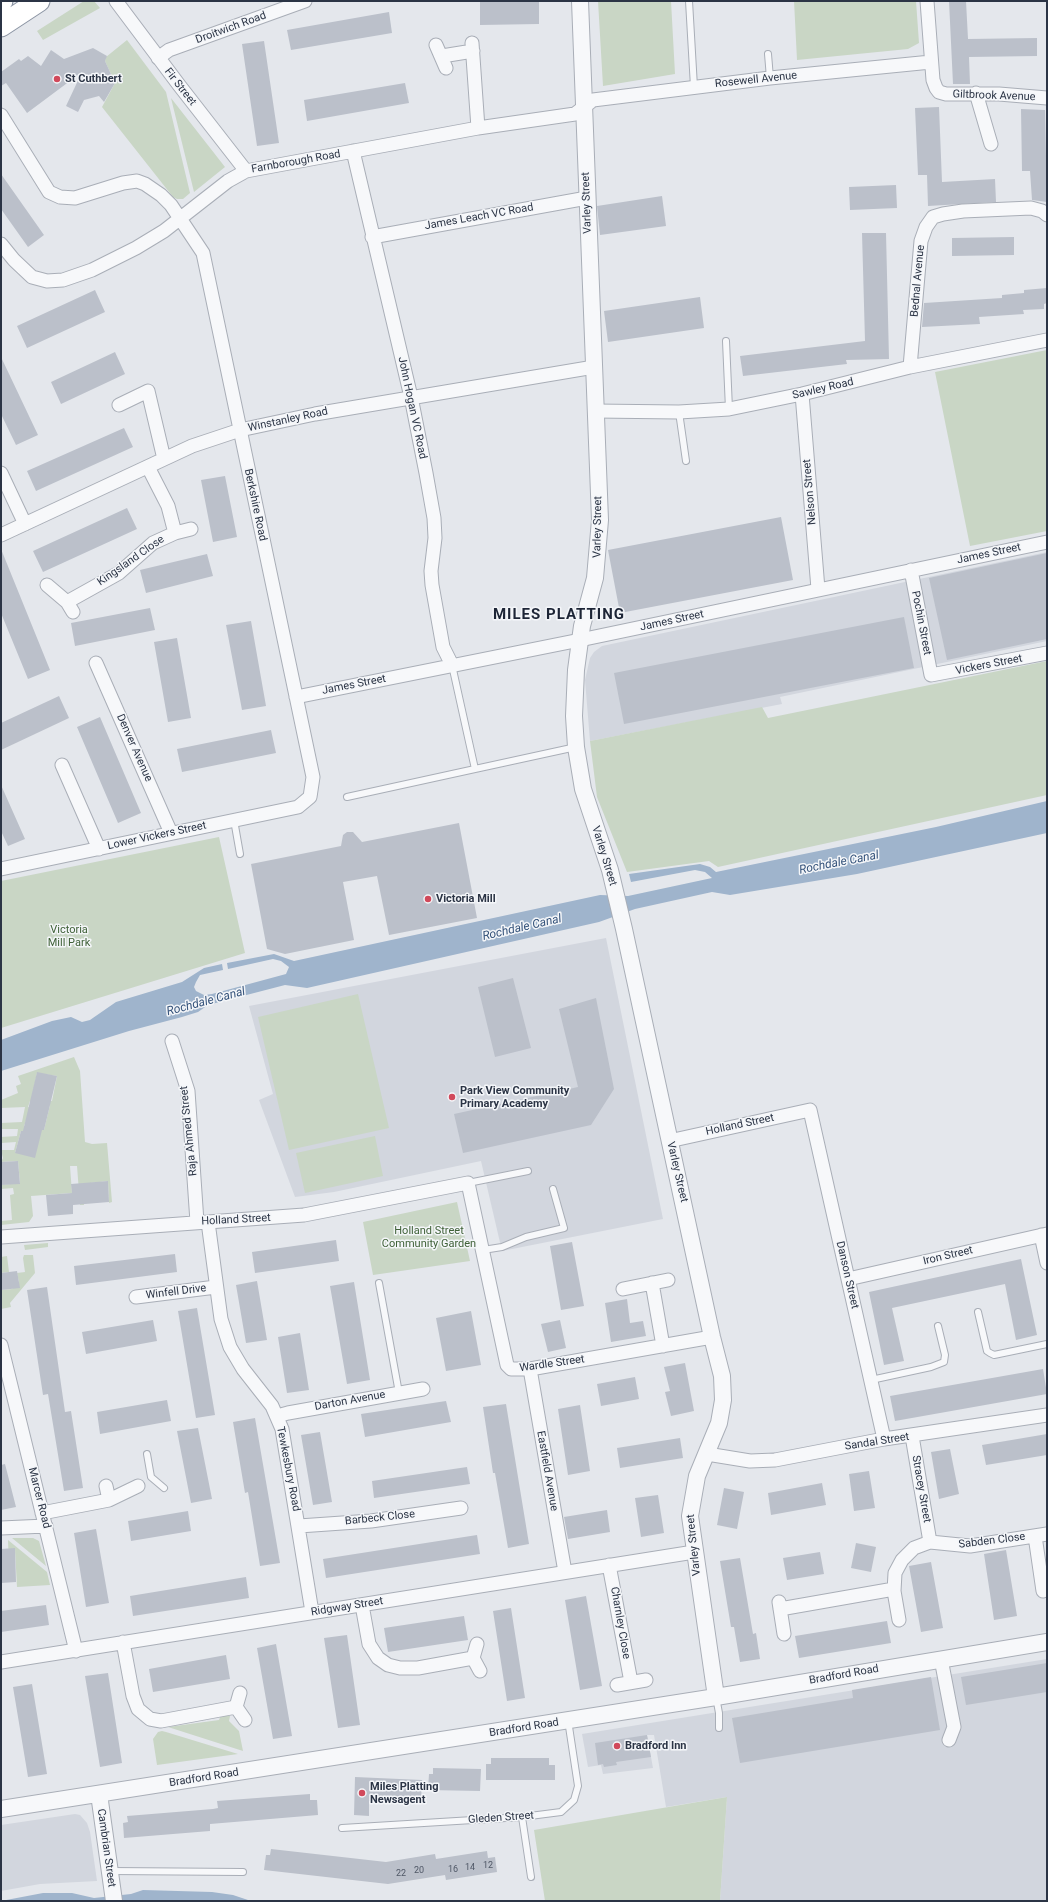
<!DOCTYPE html>
<html>
<head>
<meta charset="utf-8">
<style>
  body { margin:0 }
  #map { position:relative; width:1048px; height:1902px; overflow:hidden; background:#e4e7ec; font-family:Roboto,sans-serif }
  canvas { display:block }
  .frame { position:absolute; inset:0; border:2px solid #2b3445; pointer-events:none }
</style>
</head>
<body>
<div id="map">
<canvas width="1048" height="1902"></canvas>
<div class="frame"></div>
</div>
<script>
const g = document.querySelector('canvas').getContext('2d');
g.lineJoin = 'round';
function fillPath(path, color) {
  g.fillStyle = color;
  g.fill(path, 'evenodd');
}
function shape(rows) {
  const path = new Path2D();
  for (const r of rows) {
    path.moveTo(r[0], r[1]);
    for (let i = 2; i < r.length; i += 2) path.lineTo(r[i], r[i + 1]);
  }
  return path;
}
function trace(path, color, width, dash) {
  g.strokeStyle = color;
  g.lineWidth = width;
  g.lineCap = dash ? 'butt' : 'round';
  g.setLineDash(dash || []);
  g.stroke(path);
}
function label(font, color, halo, rows, align = 'center') {
  g.font = font + ' Roboto,sans-serif';
  g.lineWidth = 3;
  g.setLineDash([]);
  g.textBaseline = 'middle';
  g.strokeStyle = halo;
  g.fillStyle = color;
  for (const [text, x, y, turn = 0] of rows) {
    g.save();
    g.translate(x, y);
    g.rotate((+turn || 0) * Math.PI / 180);
    g.textAlign = isNaN(turn) ? turn : align;
    if (halo) g.strokeText(text, 0, 0);
    g.fillText(text, 0, 0);
    g.restore();
  }
}
fillPath(shape([
  [1047,552,1047,641,780,697,782,704,590,741,585,680,590,658,594,652,602,646],
  [606,938,663,1219,502,1251,481,1161,334,1192,295,1197,259,1100,273,1094,249,1006],
  [1047,1659,1047,1901,720,1901,727,1797,666,1807,654,1735,647,1735,653,1768,603,1774,601,1765,588,1767,582,1734],
  [75,1814,80,1815,87,1823,90,1832,97,1881,40,1884,1,1891,1,1825]
]), '#d2d6de');
fillPath(shape([
  [84,1,94,1,100,8,43,40,37,31],
  [598,1,671,1,675,74,603,86],
  [794,1,916,1,919,43,908,49,797,60],
  [127,40,166,92,190,193,183,199,177,199,173,197,102,107,115,83,105,61,106,57],
  [171,98,225,167,194,192],
  [1047,350,1047,531,970,546,935,372],
  [1047,661,1047,795,718,867,709,861,627,872,597,797,590,741,762,707,768,718],
  [219,837,245,953,1,1028,1,881],
  [358,994,389,1128,289,1150,258,1017],
  [74,1057,80,1071,85,1142,92,1144,107,1143,112,1202,109,1203,108,1181,82,1184,84,1205,80,1205,77,1166,70,1166,72,1193,31,1196,33,1216,29,1222,1,1225,1,1221,12,1220,10,1195,14,1194,13,1188,1,1189,1,1185,20,1183,18,1161,1,1162,3,1158,1,1150,14,1150,16,1142,1,1143,1,1137,17,1136,18,1129,1,1129,1,1123,22,1122,25,1107,1,1108,1,1100,18,1093,16,1086,21,1084,18,1076],
  [37,1073,57,1076,52,1101,32,1097],
  [30,1101,50,1105,44,1130,24,1126,31,1108,28,1107],
  [21,1131,40,1135,15,1153],
  [375,1136,383,1176,305,1193,296,1153],
  [457,1202,470,1261,373,1275,363,1222],
  [48,1243,48,1247,25,1250,24,1245],
  [24,1255,33,1255,35,1273,10,1303,11,1307,1,1309,1,1290,12,1289,19,1282,17,1273,25,1272,23,1258],
  [7,1256,9,1272,1,1273,1,1257],
  [12,1538,33,1538,39,1541,46,1566],
  [8,1540,47,1572,50,1585,17,1587,15,1549,9,1569],
  [226,1714,230,1716,229,1721,239,1731,243,1751,168,1727,219,1720,221,1715],
  [162,1731,166,1732,238,1754,157,1765,153,1739,158,1732],
  [727,1797,720,1901,545,1901,534,1830]
]), '#c9d6c5');
fillPath(shape([
  [1047,801,1047,833,857,874,730,895,712,892,635,909,599,922,307,988,285,985,208,1005,198,1012,182,1017,129,1031,1,1071,1,1040,52,1021,71,1017,82,1022,90,1020,116,1002,182,982,204,968,222,964,223,970,200,975,196,982,194,987,196,991,204,995,212,994,286,974,289,967,281,961,273,959,228,969,227,963,274,954,294,961,600,895,628,896,712,878,705,872,695,870,631,882,629,874,700,864,710,867,716,872,936,827],
  [143,1890,212,1892,233,1895,251,1901,1,1901,43,1893,72,1893,94,1898,131,1894]
]), '#9fb4cc');
fillPath(shape([
  [480,1,539,1,539,24,480,25],
  [949,1,966,1,968,39,1037,38,1037,56,969,57,970,84,953,84],
  [389,12,392,33,291,50,287,30],
  [264,41,279,143,257,146,242,44],
  [93,48,107,56,105,61,115,83,104,102,99,96,84,100,78,112,66,106,82,72,27,113,6,83,1,86,1,72,19,59,21,61,28,56,41,66,51,50,64,59],
  [405,83,409,103,307,121,304,100],
  [939,107,942,182,995,179,996,202,928,206,927,175,918,175,915,108],
  [1021,109,1045,110,1047,202,1032,200,1030,171,1022,171],
  [1,174,44,235,28,247,1,209],
  [896,185,897,208,850,210,849,187],
  [662,196,666,226,600,235,597,206],
  [862,233,886,233,889,359,846,360,847,364,743,376,740,356,865,341],
  [1014,237,1014,255,952,256,952,238],
  [1047,288,1047,303,1044,304,1044,309,1023,310,1024,314,979,317,980,324,922,327,924,303,1002,298,1002,295,1024,293,1024,290],
  [95,290,105,312,27,348,17,326],
  [700,297,704,328,608,342,604,311],
  [115,352,125,374,61,404,51,382],
  [1,357,38,435,16,445,1,414],
  [124,428,133,447,36,491,27,471],
  [225,476,237,537,213,542,201,480],
  [127,508,137,529,43,572,33,551],
  [781,517,793,580,620,613,608,550],
  [1,549,50,670,28,679,1,613],
  [1047,553,1047,639,947,660,929,578],
  [207,554,213,576,146,593,140,570],
  [150,608,155,630,75,646,71,623],
  [904,617,914,668,624,724,614,673],
  [251,621,266,706,242,710,226,625],
  [177,638,191,718,168,722,154,642],
  [59,696,69,718,1,750,1,723],
  [100,717,141,813,118,823,77,727],
  [271,730,276,753,182,772,177,749],
  [1,785,25,839,8,846,1,831],
  [459,823,477,918,389,935,377,876,343,882,354,940,285,954,267,949,251,864,341,846,343,835,347,832,353,832,362,842],
  [513,978,531,1048,495,1057,478,987],
  [596,998,614,1089,591,1125,463,1153,454,1114,578,1087,559,1009],
  [37,1072,57,1076,44,1130,42,1130,35,1158,15,1153,21,1131,23,1131],
  [18,1161,20,1184,1,1185,1,1162],
  [108,1181,109,1202,73,1205,73,1214,48,1216,46,1195,72,1193,71,1184],
  [336,1240,339,1261,255,1273,252,1252],
  [572,1242,584,1306,561,1310,550,1246],
  [175,1254,177,1272,76,1285,74,1266],
  [1021,1259,1037,1335,1016,1340,1005,1284,892,1308,904,1361,884,1365,869,1292],
  [17,1271,20,1288,1,1290,1,1273],
  [257,1281,267,1340,246,1343,236,1285],
  [354,1282,370,1380,347,1384,330,1286],
  [47,1287,65,1412,71,1411,83,1488,64,1491,48,1394,43,1395,27,1290],
  [627,1299,630,1323,643,1321,646,1336,611,1342,605,1303],
  [197,1308,215,1415,196,1418,178,1311],
  [471,1311,481,1365,446,1371,436,1318],
  [153,1320,157,1341,86,1354,82,1332],
  [560,1320,566,1348,548,1352,541,1324],
  [300,1333,309,1390,287,1393,278,1337],
  [685,1363,694,1411,671,1416,665,1392,670,1391,664,1367],
  [1043,1369,1047,1394,895,1421,890,1396],
  [635,1377,639,1399,601,1406,597,1384],
  [167,1400,171,1421,100,1434,97,1412],
  [446,1401,451,1422,365,1437,361,1414],
  [506,1404,529,1544,508,1548,495,1473,493,1473,483,1407],
  [580,1405,590,1471,568,1475,558,1409],
  [255,1418,280,1563,260,1566,248,1492,245,1493,233,1422],
  [198,1428,212,1499,191,1503,177,1431],
  [320,1432,332,1502,313,1505,301,1435],
  [1047,1434,1047,1455,986,1465,982,1445],
  [680,1438,683,1458,620,1468,617,1448],
  [950,1449,959,1494,939,1499,931,1452],
  [5,1464,16,1507,1,1510,1,1465],
  [467,1467,470,1484,374,1498,372,1481],
  [869,1471,875,1508,854,1511,849,1474],
  [822,1483,826,1505,771,1515,768,1493],
  [724,1488,744,1492,737,1529,717,1525],
  [658,1495,664,1533,641,1537,635,1498],
  [607,1510,610,1532,568,1539,564,1517],
  [188,1511,191,1531,131,1541,128,1521],
  [96,1529,109,1603,86,1607,74,1533],
  [477,1535,480,1554,326,1578,323,1559],
  [856,1543,876,1547,871,1572,851,1568],
  [15,1548,16,1582,1,1583,1,1549],
  [1006,1550,1017,1616,994,1620,984,1554],
  [820,1552,824,1574,787,1580,783,1558],
  [740,1558,753,1634,756,1633,760,1659,740,1662,734,1627,731,1627,720,1561],
  [931,1562,943,1628,921,1632,909,1566],
  [246,1577,249,1598,133,1616,130,1596],
  [586,1596,602,1686,580,1690,565,1600],
  [46,1605,49,1625,1,1632,1,1611],
  [511,1608,525,1698,507,1701,493,1611],
  [464,1616,468,1640,388,1652,384,1628],
  [887,1621,891,1643,799,1658,795,1636],
  [347,1635,360,1725,338,1728,324,1638],
  [276,1644,292,1736,273,1739,257,1648],
  [226,1655,230,1679,153,1692,149,1669],
  [1047,1663,1047,1692,966,1705,961,1677],
  [108,1673,122,1763,100,1767,85,1676],
  [931,1677,940,1730,740,1763,732,1718,853,1698,852,1690],
  [32,1684,47,1774,28,1777,13,1687],
  [647,1735,651,1757,616,1762,617,1765,604,1767,603,1764,598,1765,595,1743],
  [491,1758,549,1758,549,1765,555,1765,555,1780,486,1780,486,1764,491,1764],
  [433,1768,481,1769,480,1791,428,1790,429,1774,433,1774],
  [355,1777,422,1780,421,1802,369,1801,369,1816,354,1815],
  [310,1794,310,1800,317,1800,318,1815,210,1824,210,1831,124,1838,123,1823,128,1822,127,1816,213,1809,218,1808,217,1801],
  [271,1849,386,1862,435,1854,436,1859,487,1851,488,1858,495,1857,497,1872,446,1880,445,1875,388,1884,264,1870,266,1855,270,1855]
]), '#bbc0ca');
const service = shape([
  [689,1,694,87],
  [768,54,770,78],
  [726,341,729,409],
  [679,412,686,461],
  [452,665,475,769,576,747],
  [347,797,475,769],
  [234,820,240,854],
  [468,1183,528,1171],
  [483,1250,502,1247,526,1237,564,1228,553,1189],
  [379,1283,399,1393],
  [978,1312,987,1351,990,1353,994,1355,1047,1344],
  [871,1380,931,1367,944,1362,945,1355,938,1326],
  [147,1454,151,1477,164,1488],
  [716,1697,719,1713,719,1728],
  [522,1817,531,1877],
  [342,1828,522,1817,561,1812,574,1800,578,1786,568,1720],
  [110,1871,243,1872]
]);
const minor = shape([
  [116,1,179,85,246,171],
  [927,1,933,80,936,88,939,92,946,94,999,94,1047,98],
  [472,43,478,128],
  [436,45,446,68],
  [442,56,473,51],
  [158,58,169,50,305,1],
  [976,93,991,144],
  [1,115,49,192,60,197,75,198,123,183,137,181,145,184,161,195,171,205,203,253,313,777,310,797,298,807,1,869],
  [353,151,411,397,426,473,434,518,435,538,431,571,432,585,443,647,452,665],
  [372,237,587,198],
  [1,244,14,260,32,277,47,281,63,280,92,270,136,248,164,231,228,181,246,171,478,128,575,114,593,100,770,78,931,62],
  [910,367,921,241,926,227,933,217,943,214,963,211,1031,208,1042,211,1047,215],
  [802,394,818,589],
  [119,405,148,391,164,459],
  [595,411,679,412,729,409,802,394,910,367,1047,340],
  [148,467,168,506,175,533],
  [1,473,25,524],
  [1,535,192,446,240,430,315,414,594,367],
  [911,570,931,675,1047,653],
  [47,585,67,602,73,612],
  [67,602,119,573,153,543,175,533,191,529],
  [96,663,171,833],
  [296,697,580,640,1047,542],
  [62,765,99,849],
  [172,1041,188,1091,197,1222],
  [669,1141,810,1110,884,1439],
  [208,1222,221,1319,230,1347,243,1369,272,1406,282,1429,312,1612],
  [1041,1235,1047,1263],
  [1,1237,304,1215,468,1183,507,1365,511,1369,530,1369,712,1337],
  [848,1279,1047,1234],
  [652,1283,663,1346],
  [623,1289,668,1280],
  [136,1297,216,1287],
  [1,1345,76,1651],
  [530,1369,565,1572],
  [277,1416,288,1413,423,1389],
  [912,1436,930,1542],
  [707,1454,750,1461,775,1460,884,1439,1047,1415],
  [106,1486,109,1500],
  [42,1513,109,1500,138,1486],
  [299,1526,371,1521,461,1508],
  [1,1528,46,1526],
  [1035,1536,1043,1591],
  [609,1565,631,1682],
  [779,1602,784,1634],
  [362,1605,369,1644,378,1658,388,1665,400,1668,418,1668,473,1658],
  [780,1609,894,1589],
  [899,1620,894,1591,895,1573,902,1560,914,1548,930,1542,970,1546,1047,1534],
  [123,1642,133,1696,138,1709,150,1719,161,1721,236,1707],
  [477,1644,473,1658,480,1671],
  [941,1659,954,1727,949,1740],
  [1,1662,694,1552],
  [617,1685,646,1680],
  [240,1693,236,1707,245,1720]
]);
const tertiary = shape([
  [580,1,600,520,595,578,582,626,576,670,574,716,576,747,583,789,610,870,624,929,712,1337,722,1376,723,1400,719,1423,697,1476,690,1516,716,1697],
  [99,1794,114,1901],
  [1,1809,716,1697,1047,1642]
]);
const trunk = shape([
  [1,2,2,1],
  [1,26,39,1]
]);
trace(service, '#a9aeb7', 8);
trace(minor, '#a9aeb7', 15);
trace(tertiary, '#a9aeb7', 18);
trace(trunk, '#8b94a3', 23);
trace(service, '#f7f8fa', 6);
trace(minor, '#f7f8fa', 13);
trace(tertiary, '#f7f8fa', 16);
trace(trunk, '#fff', 21);
for (const [x, y, r, color] of [
  [57,79,4,"#d1495b"],
  [428,899,4,"#d1495b"],
  [452,1097,4,"#d1495b"],
  [617,1746,4,"#d1495b"],
  [362,1793,4,"#d1495b"]
]) {
  const dot = new Path2D();
  dot.arc(x, y, r, 0, 2 * Math.PI);
  g.fillStyle = color;
  g.fill(dot);
  trace(dot, '#f4f6f9', 1.5);
}
label('9px', '#4f5766', null, [
  ["12",488,1866],
  ["14",470,1868],
  ["16",453,1870],
  ["20",419,1871],
  ["22",401,1874]
]);
label('11px', '#2b3445', '#f4f6f9', [
  ["Droitwich Road",231,28,-20],
  ["Rosewell Avenue",756,80,-6],
  ["Fir Street",180,87,52],
  ["Giltbrook Avenue",994,96,2],
  ["Farnborough Road",296,162,-10],
  ["Varley Street",587,203,-92],
  ["James Leach VC Road",479,217,-10],
  ["Bednal Avenue",918,281,-85],
  ["Sawley Road",823,389,-13],
  ["John Hogan VC Road",412,408,78],
  ["Winstanley Road",288,420,-12],
  ["Nelson Street",810,492,-95],
  ["Berkshire Road",255,505,78],
  ["Varley Street",598,527,-89],
  ["James Street",989,554,-12],
  ["Kingsland Close",131,561,-35],
  ["James Street",672,621,-12],
  ["Pochin Street",921,623,79],
  ["Vickers Street",989,665,-11],
  ["James Street",354,685,-11],
  ["Denver Avenue",134,748,66],
  ["Lower Vickers Street",157,836,-12],
  ["Varley Street",604,856,73],
  ["Holland Street",740,1125,-12],
  ["Raja Ahmed Street",189,1131,-96],
  ["Varley Street",677,1172,77],
  ["Holland Street",236,1220,-3],
  ["Iron Street",948,1256,-13],
  ["Danson Street",847,1275,77],
  ["Winfell Drive",176,1292,-7],
  ["Wardle Street",552,1364,-8],
  ["Darton Avenue",350,1401,-10],
  ["Sandal Street",877,1442,-9],
  ["Tewkesbury Road",288,1469,79],
  ["Eastfield Avenue",547,1471,80],
  ["Stracey Street",921,1489,80],
  ["Marcer Road",39,1498,76],
  ["Barbeck Close",380,1518,-6],
  ["Sabden Close",992,1541,-7],
  ["Varley Street",694,1545,-96],
  ["Ridgway Street",347,1607,-9],
  ["Charnley Close",620,1623,80],
  ["Bradford Road",844,1675,-10],
  ["Bradford Road",524,1728,-9],
  ["Bradford Road",204,1778,-9],
  ["Gleden Street",501,1818,-4],
  ["Cambrian Street",106,1848,82]
]);
label('bold 11px', '#2b3445', '#f4f6f9', [
  ["St Cuthbert",65,79],
  ["Victoria Mill",436,899],
  ["Park View Community",460,1091],
  ["Primary Academy",460,1104],
  ["Bradford Inn",625,1746],
  ["Miles Platting",370,1787],
  ["Newsagent",370,1800]
], 'left');
label('11px', '#3f6138', '#f4f6f9', [
  ["Victoria",69,930],
  ["Mill Park",69,943],
  ["Holland Street",429,1231],
  ["Community Garden",429,1244]
]);
label('italic 12px', '#34527a', '#f4f6f9', [
  ["Rochdale Canal",839,863,-11],
  ["Rochdale Canal",522,928,-13],
  ["Rochdale Canal",206,1002,-15]
]);
g.letterSpacing = '1px';
label('bold 15px', '#1d2536', '#f4f6f9', [
  ["MILES PLATTING",559,615]
]);
g.letterSpacing = '0px';
</script>
</body>
</html>
